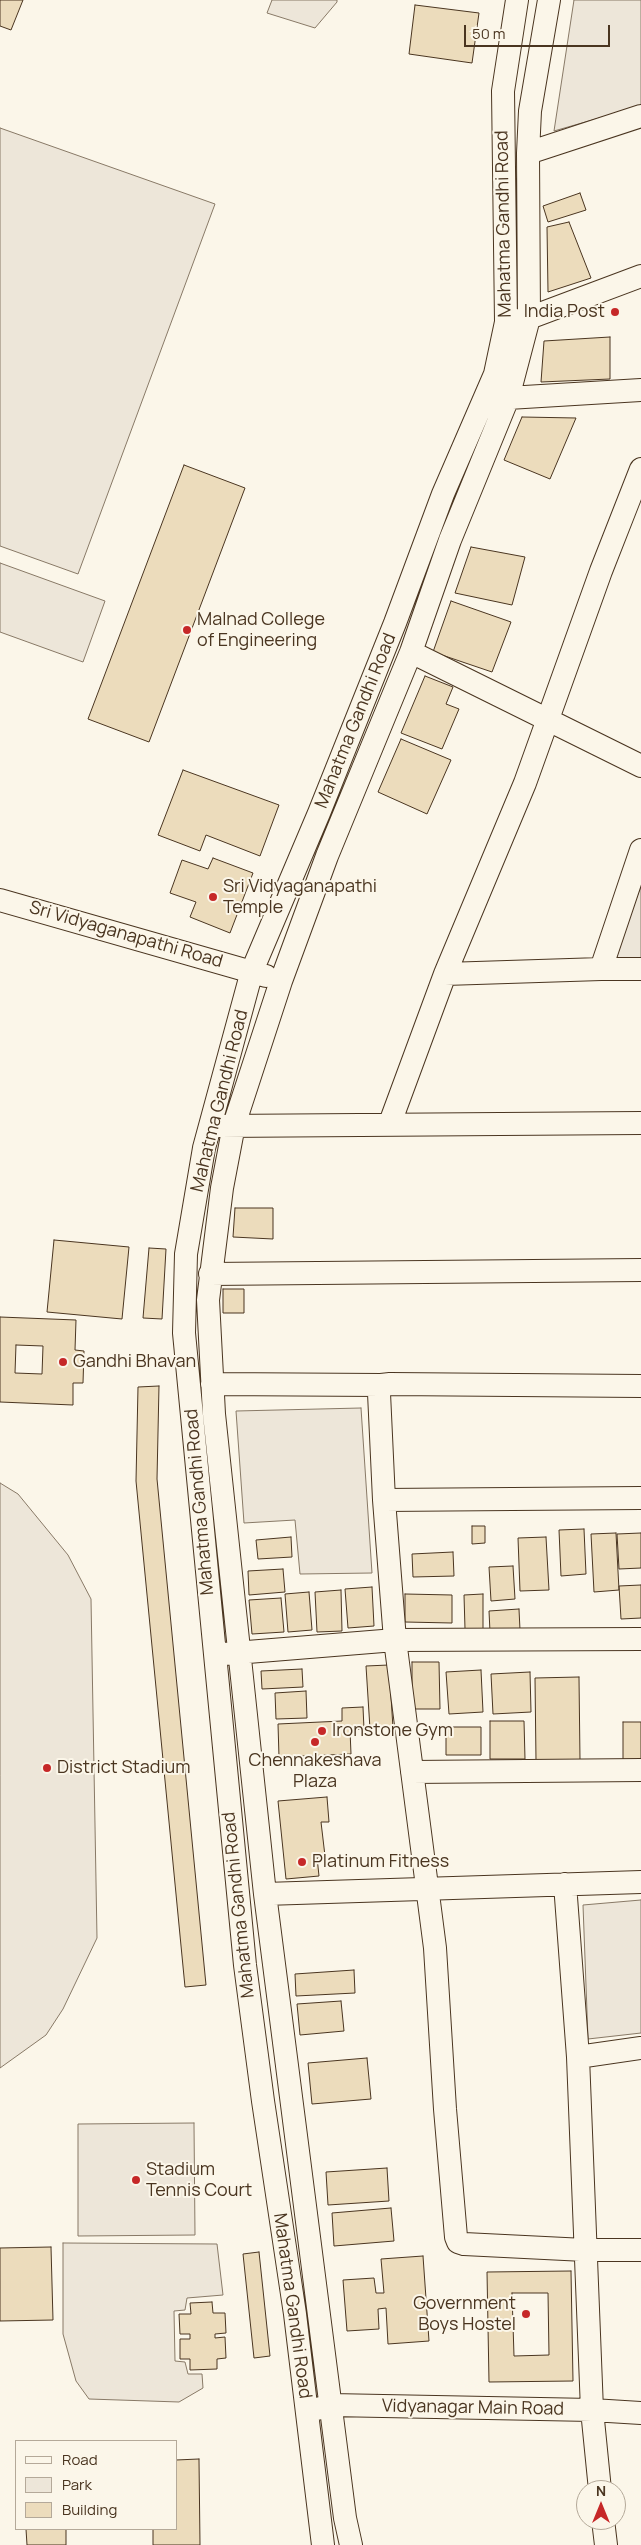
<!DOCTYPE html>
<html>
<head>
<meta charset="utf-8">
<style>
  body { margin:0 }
  #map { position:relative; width:641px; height:2545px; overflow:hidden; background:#fbf6e9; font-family:Manrope,sans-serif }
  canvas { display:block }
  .legend { position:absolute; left:15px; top:2440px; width:162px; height:90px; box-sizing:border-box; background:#fbf6e9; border:1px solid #b4a999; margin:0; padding:6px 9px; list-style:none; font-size:15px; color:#4a3520 }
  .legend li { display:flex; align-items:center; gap:10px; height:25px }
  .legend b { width:25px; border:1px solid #b4a999 }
  .north { position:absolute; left:576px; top:2480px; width:50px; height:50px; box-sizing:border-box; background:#fbf6e9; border:1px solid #b4a999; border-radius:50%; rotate:0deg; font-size:14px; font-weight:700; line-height:20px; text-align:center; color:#4a3520 }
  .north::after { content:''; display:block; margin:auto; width:18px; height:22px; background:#c62828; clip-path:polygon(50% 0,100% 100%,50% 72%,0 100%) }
  .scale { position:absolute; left:464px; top:25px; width:146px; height:22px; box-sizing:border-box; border:2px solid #4a3520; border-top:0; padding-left:6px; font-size:15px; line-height:18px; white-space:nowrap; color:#4a3520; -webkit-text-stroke:4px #fbf6e9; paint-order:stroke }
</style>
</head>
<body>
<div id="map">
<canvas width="641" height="2545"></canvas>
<ul class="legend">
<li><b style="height:6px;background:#fbf6e9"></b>Road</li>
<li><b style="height:14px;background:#ede6d9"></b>Park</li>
<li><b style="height:14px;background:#ecdcbc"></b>Building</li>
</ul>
<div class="north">N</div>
<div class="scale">50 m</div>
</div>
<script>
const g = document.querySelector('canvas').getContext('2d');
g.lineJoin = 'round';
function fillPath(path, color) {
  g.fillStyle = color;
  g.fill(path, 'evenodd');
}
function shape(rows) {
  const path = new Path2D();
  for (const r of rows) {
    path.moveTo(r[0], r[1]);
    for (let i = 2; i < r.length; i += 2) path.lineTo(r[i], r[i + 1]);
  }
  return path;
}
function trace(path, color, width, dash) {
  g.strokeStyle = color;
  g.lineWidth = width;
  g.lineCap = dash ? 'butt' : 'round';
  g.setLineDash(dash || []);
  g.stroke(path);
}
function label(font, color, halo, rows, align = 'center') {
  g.font = font + ' Manrope,sans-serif';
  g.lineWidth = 4;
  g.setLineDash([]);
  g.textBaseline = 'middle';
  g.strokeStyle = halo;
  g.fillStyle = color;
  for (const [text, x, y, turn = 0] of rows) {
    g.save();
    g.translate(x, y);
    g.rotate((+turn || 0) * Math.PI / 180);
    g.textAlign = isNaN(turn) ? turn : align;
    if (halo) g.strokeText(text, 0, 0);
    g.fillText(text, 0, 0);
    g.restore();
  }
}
const green = shape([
  [272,0,337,0,337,2,315,28,267,13,272,0],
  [574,0,641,0,641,106,554,131,574,0],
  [0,128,215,204,78,574,0,546,0,128],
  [0,563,105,601,83,662,0,632,0,563],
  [641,886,641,959,614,958,641,886],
  [361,1408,372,1573,300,1574,295,1520,244,1523,236,1411,361,1408],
  [0,1483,18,1494,68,1555,91,1599,97,1938,63,2009,46,2035,0,2068,0,1483],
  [641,1900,641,2033,588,2039,583,1905,641,1900],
  [194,2123,195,2235,78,2236,78,2124,194,2123],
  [63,2243,217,2244,223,2295,187,2298,185,2310,174,2311,175,2361,185,2362,188,2374,202,2374,203,2388,179,2402,89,2399,76,2381,63,2334,63,2243]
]);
fillPath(green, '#ede6d9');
trace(green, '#887966', 1);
const building = shape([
  [0,0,23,0,11,30,0,26,0,0],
  [415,5,479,13,472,63,409,54,415,5],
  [580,193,586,210,548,222,543,206,580,193],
  [569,222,591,278,548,292,547,227,569,222],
  [610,337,610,379,541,382,544,341,610,337],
  [522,417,576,418,550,479,504,460,522,417],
  [184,465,245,488,149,742,88,719,184,465],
  [471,547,525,557,512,605,455,593,471,547],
  [451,601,511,622,492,672,433,652,451,601],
  [425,676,453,687,446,704,459,709,442,749,401,733,425,676],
  [401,739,451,760,427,814,378,792,401,739],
  [183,770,279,805,260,856,206,835,200,851,158,835,183,770],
  [213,858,253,873,230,933,190,917,196,902,170,893,182,860,208,869,213,858],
  [235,1208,273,1208,273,1239,233,1237,235,1208],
  [54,1240,129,1247,122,1319,47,1312,54,1240],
  [149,1248,166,1249,162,1319,143,1318,149,1248],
  [223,1289,244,1289,244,1313,223,1313,223,1289],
  [0,1317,76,1320,75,1350,84,1351,83,1383,73,1383,73,1405,0,1402,0,1317],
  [16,1345,43,1346,42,1374,15,1373,16,1345],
  [159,1386,157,1479,206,1985,185,1987,136,1481,138,1387,159,1386],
  [472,1526,485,1526,485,1543,472,1544,472,1526],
  [584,1529,586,1574,561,1576,559,1530,584,1529],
  [616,1533,619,1590,594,1592,591,1534,616,1533],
  [641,1533,641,1568,619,1569,617,1534,641,1533],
  [291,1537,292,1557,258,1559,256,1540,291,1537],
  [546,1537,549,1590,520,1591,518,1538,546,1537],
  [453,1552,454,1576,413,1577,412,1554,453,1552],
  [513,1566,515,1599,491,1601,489,1567,513,1566],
  [283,1569,285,1592,249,1595,248,1571,283,1569],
  [641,1585,641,1618,621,1619,619,1586,641,1585],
  [372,1587,374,1626,348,1628,345,1589,372,1587],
  [341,1590,342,1631,317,1632,315,1592,341,1590],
  [309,1592,312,1630,288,1632,285,1594,309,1592],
  [405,1594,452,1595,452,1623,405,1622,405,1594],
  [483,1594,483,1629,465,1629,464,1595,483,1594],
  [281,1598,284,1632,252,1634,249,1600,281,1598],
  [519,1609,520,1630,490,1632,489,1611,519,1609],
  [412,1662,439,1662,440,1709,412,1709,412,1662],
  [389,1665,393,1728,370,1729,366,1666,389,1665],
  [302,1669,303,1687,262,1689,261,1671,302,1669],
  [481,1670,483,1712,449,1714,446,1672,481,1670],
  [530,1672,531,1712,493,1714,491,1674,530,1672],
  [579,1677,580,1760,536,1761,535,1678,579,1677],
  [306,1691,307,1718,276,1719,275,1693,306,1691],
  [363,1707,364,1729,350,1730,351,1754,279,1757,278,1724,342,1721,342,1708,363,1707],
  [490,1721,524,1721,525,1759,490,1759,490,1721],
  [623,1722,641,1722,641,1768,623,1768,623,1722],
  [446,1727,481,1727,481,1755,446,1755,446,1727],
  [327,1797,329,1822,321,1822,325,1856,317,1857,319,1876,286,1879,278,1801,327,1797],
  [354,1970,355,1993,296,1996,295,1974,354,1970],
  [341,2001,344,2031,300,2035,297,2004,341,2001],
  [367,2058,371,2099,312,2104,308,2063,367,2058],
  [387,2168,389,2201,328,2205,326,2172,387,2168],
  [391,2208,394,2241,334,2246,332,2213,391,2208],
  [51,2247,53,2320,0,2321,0,2248,51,2247],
  [259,2252,270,2356,254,2358,243,2254,259,2252],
  [423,2256,429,2341,388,2344,386,2308,378,2309,379,2329,347,2331,343,2280,374,2278,376,2293,384,2293,381,2259,423,2256],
  [571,2271,573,2381,489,2382,487,2272,571,2271],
  [512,2293,548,2293,549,2355,514,2356,512,2293],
  [212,2302,213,2313,225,2313,226,2333,215,2334,215,2338,225,2337,226,2358,217,2359,217,2369,190,2370,190,2359,180,2359,180,2339,190,2339,190,2334,180,2334,179,2314,191,2314,190,2303,212,2302],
  [199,2459,200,2545,153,2545,153,2529,176,2529,176,2460,199,2459],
  [26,2529,66,2529,66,2545,27,2545,26,2529]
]);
fillPath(building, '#ecdcbc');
trace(building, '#4a3520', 1);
const minor = shape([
  [528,153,641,116],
  [515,321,529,318,641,276],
  [508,398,641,390],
  [411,652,641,766],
  [641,850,601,969,641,969],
  [0,900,266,976],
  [601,969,445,974,525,783,601,571,641,469],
  [390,1123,445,974],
  [220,1126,641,1123],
  [210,1274,641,1270],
  [212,1384,381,1385],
  [641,1386,390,1384,381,1385,379,1393,384,1500,641,1498],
  [384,1500,395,1640,435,1948,445,2109,456,2237,458,2242,464,2244,585,2250,641,2250],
  [223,1654,395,1640,641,1639],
  [412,1772,641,1770],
  [565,1884,578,2057],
  [265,1894,641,1882],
  [317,2409,331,2405,592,2410,641,2413],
  [600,2490,592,2410,578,2057,641,2048],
  [603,2520,606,2545],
  [323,2545,295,2314,263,2101,245,1965,184,1333,186,1254,204,1148,252,971,319,813,395,623,443,494,495,374,506,322,503,91,517,0],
  [351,2545,345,2518,265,1894,214,1414,208,1300,222,1188,234,1125,281,981,327,856,411,652,450,540,508,398,529,318,528,153,530,111,549,0]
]);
trace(minor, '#4a3520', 24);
trace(minor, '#fbf6e9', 22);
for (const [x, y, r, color] of [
  [615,312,5,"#c62828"],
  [187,630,5,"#c62828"],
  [213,897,5,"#c62828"],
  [63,1362,5,"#c62828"],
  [322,1731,5,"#c62828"],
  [315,1742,5,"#c62828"],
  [47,1768,5,"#c62828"],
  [302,1862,5,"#c62828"],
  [136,2180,5,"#c62828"],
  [526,2314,5,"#c62828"]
]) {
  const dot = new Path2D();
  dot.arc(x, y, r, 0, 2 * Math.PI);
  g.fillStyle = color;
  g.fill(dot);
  trace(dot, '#fbf6e9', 2);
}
label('18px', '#4a3520', '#fbf6e9', [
  ["Mahatma Gandhi Road",504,224,-91],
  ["Mahatma Gandhi Road",356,721,-68],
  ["Sri Vidyaganapathi Road",126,935,16],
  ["Mahatma Gandhi Road",220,1101,-76],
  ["Mahatma Gandhi Road",200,1502,-95],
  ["Mahatma Gandhi Road",239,1905,-96],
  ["Mahatma Gandhi Road",292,2306,82],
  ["Vidyanagar Main Road",473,2408,1]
]);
label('18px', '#4a3520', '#fbf6e9', [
  ["India Post",605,312,"right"],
  ["Malnad College",197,620],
  ["of Engineering",197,641],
  ["Sri Vidyaganapathi",223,887],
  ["Temple",223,908],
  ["Gandhi Bhavan",73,1362],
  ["Ironstone Gym",332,1731],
  ["Chennakeshava",315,1761,"center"],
  ["Plaza",315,1782,"center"],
  ["District Stadium",57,1768],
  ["Platinum Fitness",312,1862],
  ["Stadium",146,2170],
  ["Tennis Court",146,2191],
  ["Government",516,2304,"right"],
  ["Boys Hostel",516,2325,"right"]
], 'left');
</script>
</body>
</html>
